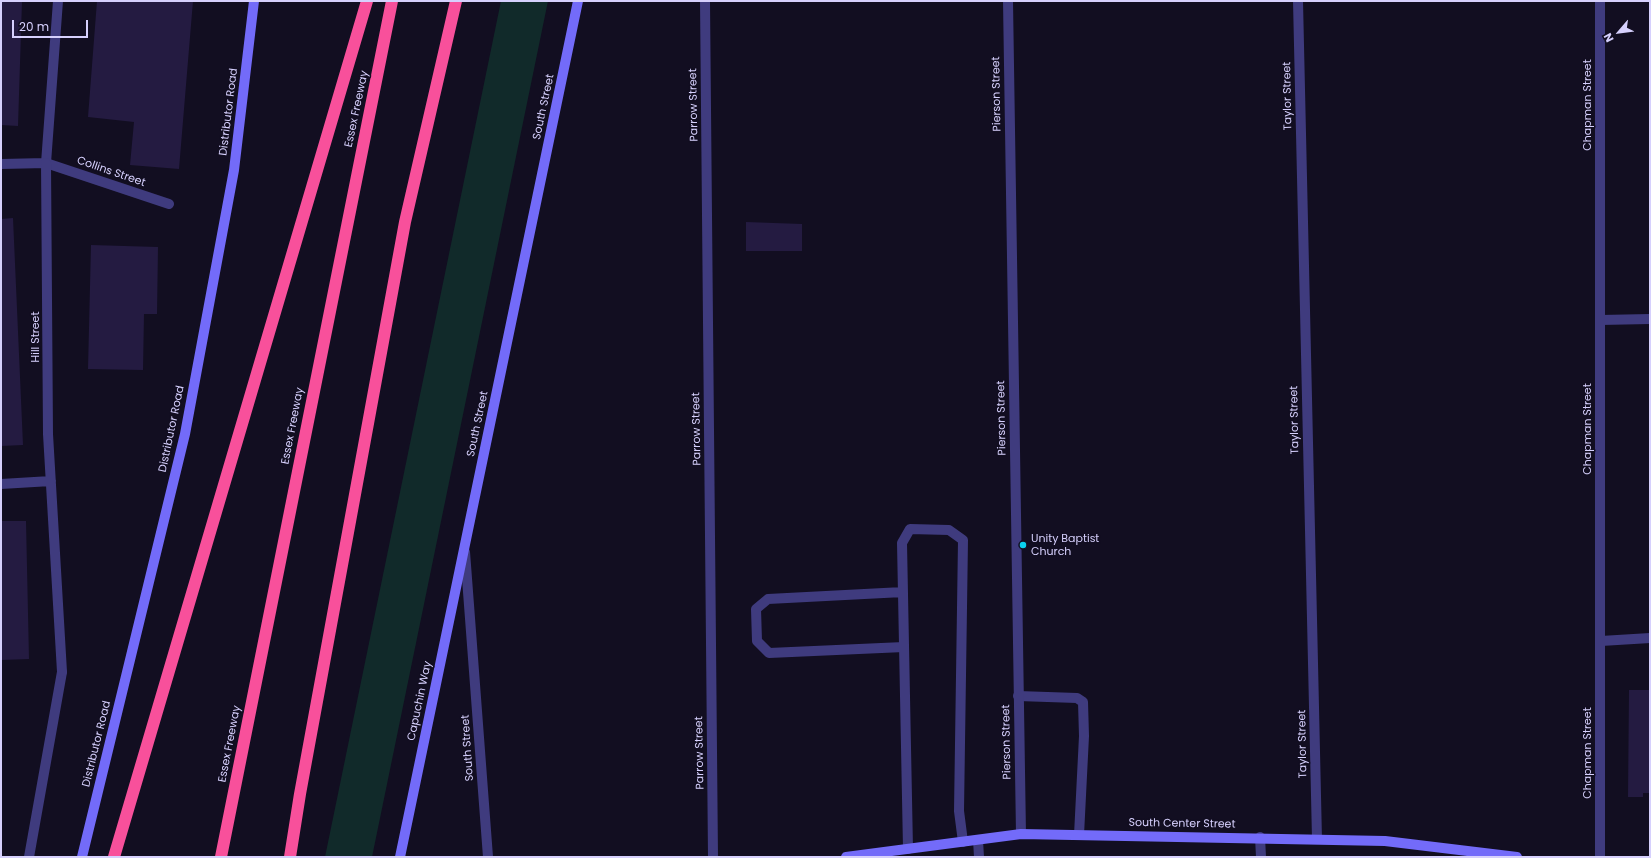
<!DOCTYPE html>
<html>
<head>
<meta charset="utf-8">
<style>
  body { margin:0 }
  #map { position:relative; width:1651px; height:858px; overflow:hidden; background:#120e21; font-family:Poppins,sans-serif }
  canvas { display:block }
  .frame { position:absolute; inset:0; border:2px solid #d6d0fd; pointer-events:none }
  .north { position:absolute; left:1599px; top:12px; width:40px; height:40px; -webkit-text-stroke:3px #120e21; paint-order:stroke; rotate:242deg; font-size:11px; font-weight:700; line-height:16px; text-align:center; color:#d6d0fd }
  .north::after { content:''; display:block; margin:auto; width:14px; height:18px; background:#d6d0fd; clip-path:polygon(50% 0,100% 100%,50% 72%,0 100%) }
  .scale { position:absolute; left:12px; top:20px; width:76px; height:18px; box-sizing:border-box; border:2px solid #d6d0fd; border-top:0; padding-left:5px; font-size:12px; line-height:14px; white-space:nowrap; color:#d6d0fd; -webkit-text-stroke:3px #120e21; paint-order:stroke }
</style>
</head>
<body>
<div id="map">
<canvas width="1651" height="858"></canvas>
<div class="frame"></div>
<div class="north">N</div>
<div class="scale">20 m</div>
</div>
<script>
const g = document.querySelector('canvas').getContext('2d');
g.lineJoin = 'round';
function fillPath(path, color) {
  g.fillStyle = color;
  g.fill(path, 'evenodd');
}
function shape(rows) {
  const path = new Path2D();
  for (const r of rows) {
    path.moveTo(r[0], r[1]);
    for (let i = 2; i < r.length; i += 2) path.lineTo(r[i], r[i + 1]);
  }
  return path;
}
function trace(path, color, width, dash) {
  g.strokeStyle = color;
  g.lineWidth = width;
  g.lineCap = dash ? 'butt' : 'round';
  g.setLineDash(dash || []);
  g.stroke(path);
}
function label(font, color, halo, rows, align = 'center') {
  g.font = font + ' Poppins,sans-serif';
  g.lineWidth = 3;
  g.setLineDash([]);
  g.textBaseline = 'middle';
  g.strokeStyle = halo;
  g.fillStyle = color;
  for (const [text, x, y, turn = 0] of rows) {
    g.save();
    g.translate(x, y);
    g.rotate((+turn || 0) * Math.PI / 180);
    g.textAlign = isNaN(turn) ? turn : align;
    if (halo) g.strokeText(text, 0, 0);
    g.fillText(text, 0, 0);
    g.restore();
  }
}
fillPath(shape([
  [501,1,548,1,372,857,325,857]
]), '#112a2a');
fillPath(shape([
  [1,1,22,1,18,126,1,125],
  [97,1,193,1,179,169,130,165,134,122,88,117],
  [13,218,23,445,1,446,1,219],
  [746,222,802,224,802,251,746,251],
  [91,245,158,247,157,314,144,314,143,370,88,369],
  [1,521,26,521,29,659,1,660],
  [1629,690,1650,690,1650,793,1643,793,1643,797,1628,797]
]), '#241b41');
trace(shape([
  [46,163,58,1],
  [1,164,46,163,169,204],
  [1600,320,1650,319],
  [903,592,768,599,756,609,757,641,769,653,904,647],
  [1601,641,1650,638],
  [1018,696,1077,698,1083,702,1084,736,1079,835],
  [978,840,979,857],
  [908,849,902,543,910,529,949,530,963,540,959,811,963,842],
  [29,857,62,672]
]), '#3f3b7e', 10);
trace(shape([
  [705,1,713,857],
  [1008,1,1021,834],
  [1298,1,1317,839],
  [1600,1,1600,857],
  [46,163,48,434,62,672],
  [1,484,51,481],
  [465,552,488,857],
  [1260,837,1261,857]
]), '#3f3b7e', 10);
trace(shape([
  [82,857,185,434,234,170,254,1],
  [400,857,578,1],
  [846,857,1021,834,1385,841,1517,857]
]), '#736bf9', 10);
trace(shape([
  [114,857,367,1],
  [221,857,392,1],
  [290,857,300,794,405,222,456,1]
]), '#f8509b', 12);
for (const [x, y, r, color] of [
  [1023,545,4,"#0ad1ef"]
]) {
  const dot = new Path2D();
  dot.arc(x, y, r, 0, 2 * Math.PI);
  g.fillStyle = color;
  g.fill(dot);
  trace(dot, '#120e21', 1.5);
}
label('11px', '#d6d0fd', '#120e21', [
  ["Pierson Street",997,94,-91],
  ["Taylor Street",1288,96,-91],
  ["Parrow Street",694,105,-91],
  ["Chapman Street",1588,105,-90],
  ["South Street",544,107,-78],
  ["Essex Freeway",357,109,-78],
  ["Distributor Road",229,112,-83],
  ["Collins Street",111,172,19],
  ["Hill Street",36,337,-90],
  ["Pierson Street",1002,418,-91],
  ["Taylor Street",1295,420,-91],
  ["South Street",478,424,-78],
  ["Essex Freeway",293,426,-79],
  ["Distributor Road",172,429,-78],
  ["Parrow Street",697,429,-91],
  ["Chapman Street",1588,429,-90],
  ["Capuchin Way",420,701,-78],
  ["Pierson Street",1007,742,-91],
  ["Distributor Road",97,744,-76],
  ["Essex Freeway",230,744,-79],
  ["Taylor Street",1303,744,-91],
  ["South Street",468,748,-94],
  ["Parrow Street",700,753,-91],
  ["Chapman Street",1588,753,-90],
  ["South Center Street",1182,824,1]
]);
label('11px', '#d6d0fd', '#120e21', [
  ["Unity Baptist",1031,539],
  ["Church",1031,552]
], 'left');
</script>
</body>
</html>
